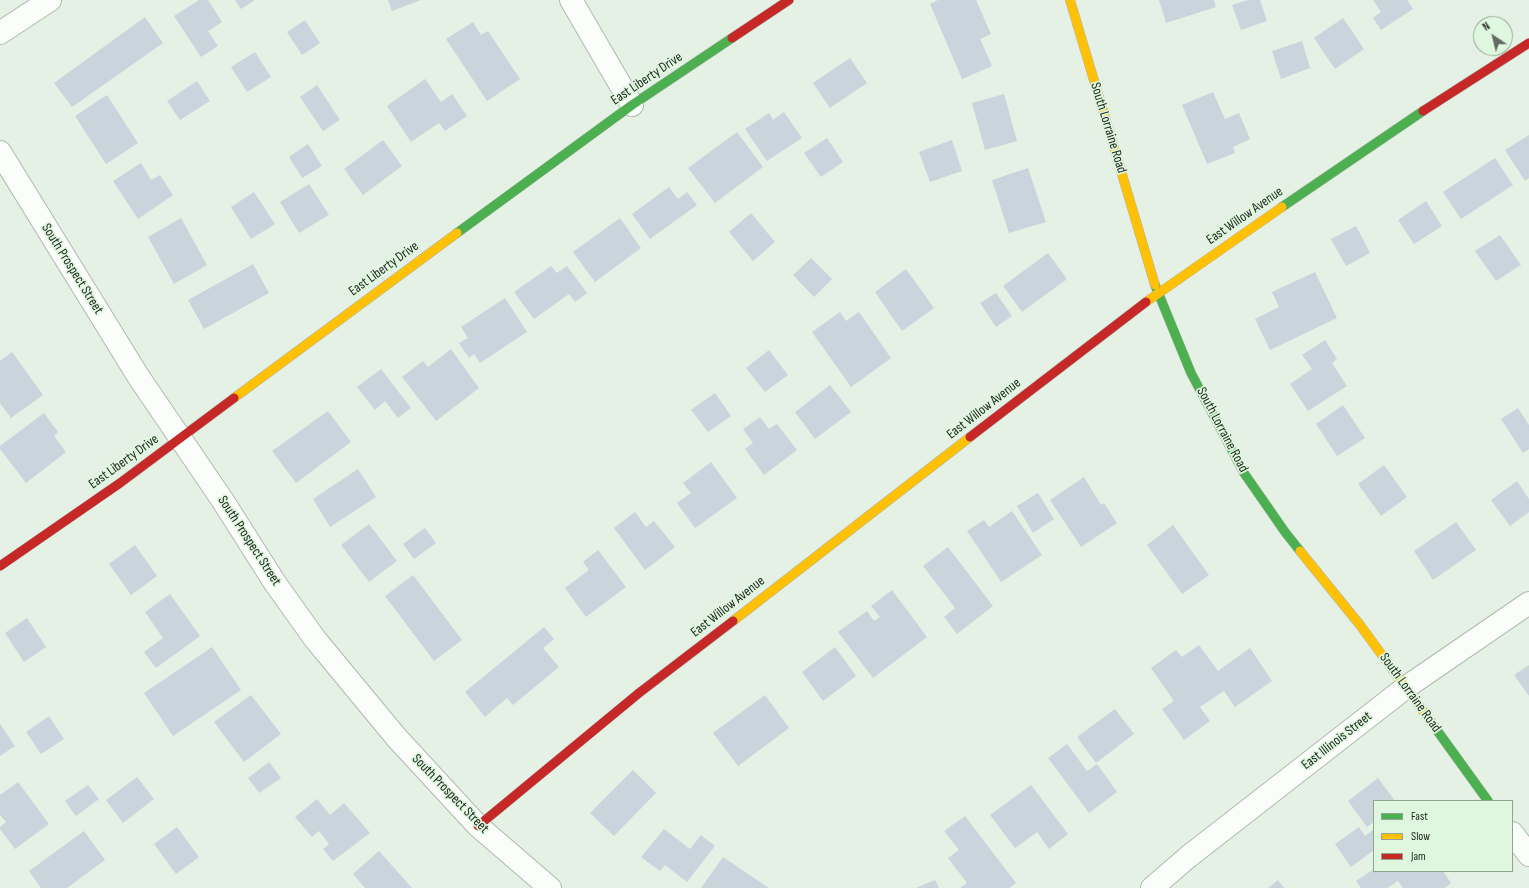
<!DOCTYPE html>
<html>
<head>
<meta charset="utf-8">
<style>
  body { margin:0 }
  #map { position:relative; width:1529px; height:888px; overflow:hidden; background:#e5f1e5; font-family:"Sofia Sans Condensed",sans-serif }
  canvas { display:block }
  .legend { position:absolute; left:1373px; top:800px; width:140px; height:72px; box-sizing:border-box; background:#e0f7df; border:1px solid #92a391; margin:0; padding:5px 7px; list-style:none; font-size:12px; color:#1d251d }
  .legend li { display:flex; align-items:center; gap:8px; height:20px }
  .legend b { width:20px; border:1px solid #92a391 }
  .north { position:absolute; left:1473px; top:16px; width:40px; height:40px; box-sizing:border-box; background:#e0f7df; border:1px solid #92a391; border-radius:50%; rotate:325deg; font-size:11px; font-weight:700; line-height:16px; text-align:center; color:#1d251d }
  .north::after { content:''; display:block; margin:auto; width:14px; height:18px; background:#636c63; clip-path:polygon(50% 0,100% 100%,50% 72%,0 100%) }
</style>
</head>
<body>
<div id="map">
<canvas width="1529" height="888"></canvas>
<ul class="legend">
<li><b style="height:5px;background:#4caf50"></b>Fast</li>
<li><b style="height:5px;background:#ffc107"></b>Slow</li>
<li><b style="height:5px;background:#c62828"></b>Jam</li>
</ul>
<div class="north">N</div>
</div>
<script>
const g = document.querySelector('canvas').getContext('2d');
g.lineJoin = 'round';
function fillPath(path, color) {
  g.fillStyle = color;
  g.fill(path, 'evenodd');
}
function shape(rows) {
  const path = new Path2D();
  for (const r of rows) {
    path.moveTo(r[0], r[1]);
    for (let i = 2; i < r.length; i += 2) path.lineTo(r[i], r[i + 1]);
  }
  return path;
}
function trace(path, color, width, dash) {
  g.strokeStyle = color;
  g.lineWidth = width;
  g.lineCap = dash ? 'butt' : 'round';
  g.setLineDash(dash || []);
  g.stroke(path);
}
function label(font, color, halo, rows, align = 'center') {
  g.font = font + ' "Sofia Sans Condensed",sans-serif';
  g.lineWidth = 3.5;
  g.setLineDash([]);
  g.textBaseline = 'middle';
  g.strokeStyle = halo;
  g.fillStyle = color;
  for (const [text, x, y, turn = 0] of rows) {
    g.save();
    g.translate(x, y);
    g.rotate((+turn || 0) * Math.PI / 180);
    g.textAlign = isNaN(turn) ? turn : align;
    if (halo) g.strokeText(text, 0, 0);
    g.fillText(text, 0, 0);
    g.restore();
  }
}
fillPath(shape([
  [199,0,208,0,222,22,208,31,218,46,201,57,174,16],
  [235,0,255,0,241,9],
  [388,0,421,0,392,11],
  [938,0,976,0,991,34,980,39,992,66,962,79,930,4],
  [1159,0,1214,0,1216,7,1166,23],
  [1248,0,1260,0,1267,21,1241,30,1232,5],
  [1373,0,1407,0,1413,9,1381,30,1373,18,1381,12],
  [145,17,163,43,72,107,54,83],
  [1343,18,1364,49,1335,69,1314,38],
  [305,20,320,43,302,55,287,32],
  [473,22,481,35,488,31,520,79,487,101,446,39],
  [1302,41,1310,68,1281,79,1272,51],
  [255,52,271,77,247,92,231,67],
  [850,58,867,83,830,108,813,83],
  [425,79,441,102,452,94,467,116,445,131,439,123,411,142,387,106],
  [197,81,210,101,180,120,167,101],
  [317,85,340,120,323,131,300,97],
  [1213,92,1225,119,1239,113,1250,139,1233,147,1235,153,1207,164,1182,105],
  [1004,94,1017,141,985,150,972,103],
  [107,95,138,143,106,164,75,116],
  [784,112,802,138,767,161,745,129,769,113,773,120],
  [737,132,763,167,715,203,688,168],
  [1529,135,1529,178,1525,181,1505,150],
  [827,138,843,162,821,177,804,153],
  [383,140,402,166,363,195,344,169],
  [952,140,962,171,930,182,919,152],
  [308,144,322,166,302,178,289,157],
  [1495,158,1513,185,1461,219,1443,192],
  [141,163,151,180,160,175,173,195,138,219,113,181],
  [1028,168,1046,222,1009,233,992,180],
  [309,184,329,215,299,233,280,202],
  [669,187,678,199,687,192,697,205,650,239,632,214],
  [254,192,275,224,251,239,231,207],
  [1426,201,1442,226,1414,244,1398,220],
  [751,213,775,242,753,261,729,232],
  [181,218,207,265,174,284,148,237],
  [620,218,641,248,595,282,573,252],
  [1356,226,1370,253,1346,266,1331,239],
  [1500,235,1521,265,1496,281,1475,251],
  [1048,253,1067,279,1022,312,1003,286],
  [811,258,832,279,814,297,793,275],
  [253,264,269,293,204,329,188,300],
  [551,266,557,273,567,266,587,293,575,302,569,294,534,319,514,292],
  [906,269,934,308,902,331,875,292],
  [1315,272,1337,318,1270,350,1255,319,1279,307,1272,292],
  [996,293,1012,316,996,327,980,303],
  [505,298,527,332,480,363,474,354,469,358,459,343,468,338,461,327],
  [840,312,846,321,859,312,891,358,851,387,812,332],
  [1325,340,1337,359,1332,363,1347,386,1308,411,1290,384,1312,369,1302,355],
  [451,349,479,388,436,421,402,377,423,361,428,367],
  [769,350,788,375,765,392,746,368],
  [12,352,43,395,11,418,0,403,0,361],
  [381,369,411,408,398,418,385,401,375,410,357,387],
  [830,385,851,412,815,439,795,412],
  [715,393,731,416,708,432,691,410],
  [1343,405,1365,438,1337,456,1316,424],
  [1518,408,1529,425,1529,449,1523,453,1501,419],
  [328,411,351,442,296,483,272,451],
  [44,413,58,432,54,436,66,452,26,483,0,449,0,446],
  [760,417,769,429,777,424,797,450,764,475,745,449,753,443,743,429],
  [711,462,737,498,695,528,677,503,691,493,683,483],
  [1384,465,1407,497,1381,516,1358,484],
  [358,469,376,497,330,527,313,499],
  [1084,477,1101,505,1104,503,1117,523,1081,547,1050,500],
  [1517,481,1529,499,1529,512,1510,526,1491,500],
  [1038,493,1054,519,1033,533,1017,506],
  [1012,511,1042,555,1001,582,967,531,984,520,989,527],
  [635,512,646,527,654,521,675,547,645,570,614,528],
  [1456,522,1476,550,1433,580,1414,551],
  [369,524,397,561,369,582,341,545],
  [1173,525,1209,575,1182,594,1147,545],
  [425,528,436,543,414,559,403,544],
  [135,545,157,576,131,595,109,564],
  [948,547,993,606,957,634,944,617,955,608,923,566],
  [598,550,626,587,586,617,565,588,589,570,583,562],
  [413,575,462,640,434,661,385,596],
  [892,590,927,637,873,678,838,632,867,611,874,621,880,617,871,606],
  [170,594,200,636,156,668,144,652,163,638,145,612],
  [27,618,46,647,24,662,5,633],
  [544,627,554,639,543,648,559,667,513,705,507,698,485,717,465,692],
  [1199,645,1218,671,1250,648,1272,681,1235,707,1224,691,1200,707,1210,721,1184,740,1162,709,1174,701,1151,668,1176,650,1182,657],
  [212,647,241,690,173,736,144,693],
  [835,647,856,676,823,701,802,672],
  [1529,665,1529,696,1514,675],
  [251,695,281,734,244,762,214,722],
  [765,695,789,728,738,766,713,733],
  [1115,709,1134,734,1096,763,1077,737],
  [49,716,64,739,41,754,26,732],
  [0,724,15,746,0,756],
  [1067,744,1087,771,1097,764,1117,792,1089,813,1048,758],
  [269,762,281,778,259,793,248,778],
  [633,770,656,793,614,836,590,813],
  [137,777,154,799,123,823,106,800],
  [1378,778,1395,801,1374,801,1374,822,1367,827,1348,801],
  [18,782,49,824,15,849,0,829,0,827,6,822,0,815,0,795],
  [88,785,99,799,76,816,65,801],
  [1031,785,1068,834,1049,849,1037,832,1015,848,990,815],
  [317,799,330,815,344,803,370,833,333,861,323,849,329,844,319,831,312,837,295,817],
  [965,816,1016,883,1009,888,960,888,967,883,948,858,959,850,944,831],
  [177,827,199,857,176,874,154,844],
  [1359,827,1365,836,1374,829,1374,850,1351,867,1335,844],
  [664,829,690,849,701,835,715,846,687,882,665,865,660,871,641,857],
  [84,831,105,860,67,888,41,888,29,871],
  [379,851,412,888,365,888,353,874],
  [723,857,769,888,701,888],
  [1374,869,1374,871,1443,871,1451,883,1445,888,1403,888,1398,881,1387,888,1361,888,1356,881],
  [935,880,939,888,916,888],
  [1278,880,1284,888,1268,888]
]), '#c9d4dc');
const street = shape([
  [571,0,632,105],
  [0,33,50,0],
  [0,152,138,376,223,501,275,583,315,639,396,737,478,826,550,888],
  [1512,833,1529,855],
  [1152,888,1188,857,1405,688,1529,603]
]);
const fast = shape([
  [1282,207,1423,111],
  [457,233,632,105,732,38],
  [1155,285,1191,373,1244,473,1285,532,1300,551],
  [1431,722,1488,801]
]);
const slow = shape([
  [1070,0,1155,285],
  [1146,302,1282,207],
  [234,398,457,233],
  [1300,551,1360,625,1431,722],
  [733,621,970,437]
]);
const jam = shape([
  [732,38,789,0],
  [1423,111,1529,43],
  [970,437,1146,302],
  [0,566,120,483,234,398],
  [478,826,639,693,733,621]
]);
trace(street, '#b0b9b0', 24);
trace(fast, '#b0b9b0', 10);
trace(slow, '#b0b9b0', 10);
trace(jam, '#b0b9b0', 10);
trace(street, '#fbfdfb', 22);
trace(fast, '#4caf50', 9);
trace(slow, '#ffc107', 9);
trace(jam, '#c62828', 9);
label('14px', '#1d251d', '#e0f7df', [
  ["East Liberty Drive",647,79,-34],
  ["South Lorraine Road",1108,128,73],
  ["East Willow Avenue",1245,216,-35],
  ["South Prospect Street",72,269,58],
  ["East Liberty Drive",384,269,-36],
  ["East Willow Avenue",984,409,-38],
  ["South Lorraine Road",1222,430,62],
  ["East Liberty Drive",124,462,-36],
  ["South Prospect Street",249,541,57],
  ["East Willow Avenue",728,607,-38],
  ["South Lorraine Road",1410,693,54],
  ["East Illinois Street",1337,741,-38],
  ["South Prospect Street",450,794,46]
]);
</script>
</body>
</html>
